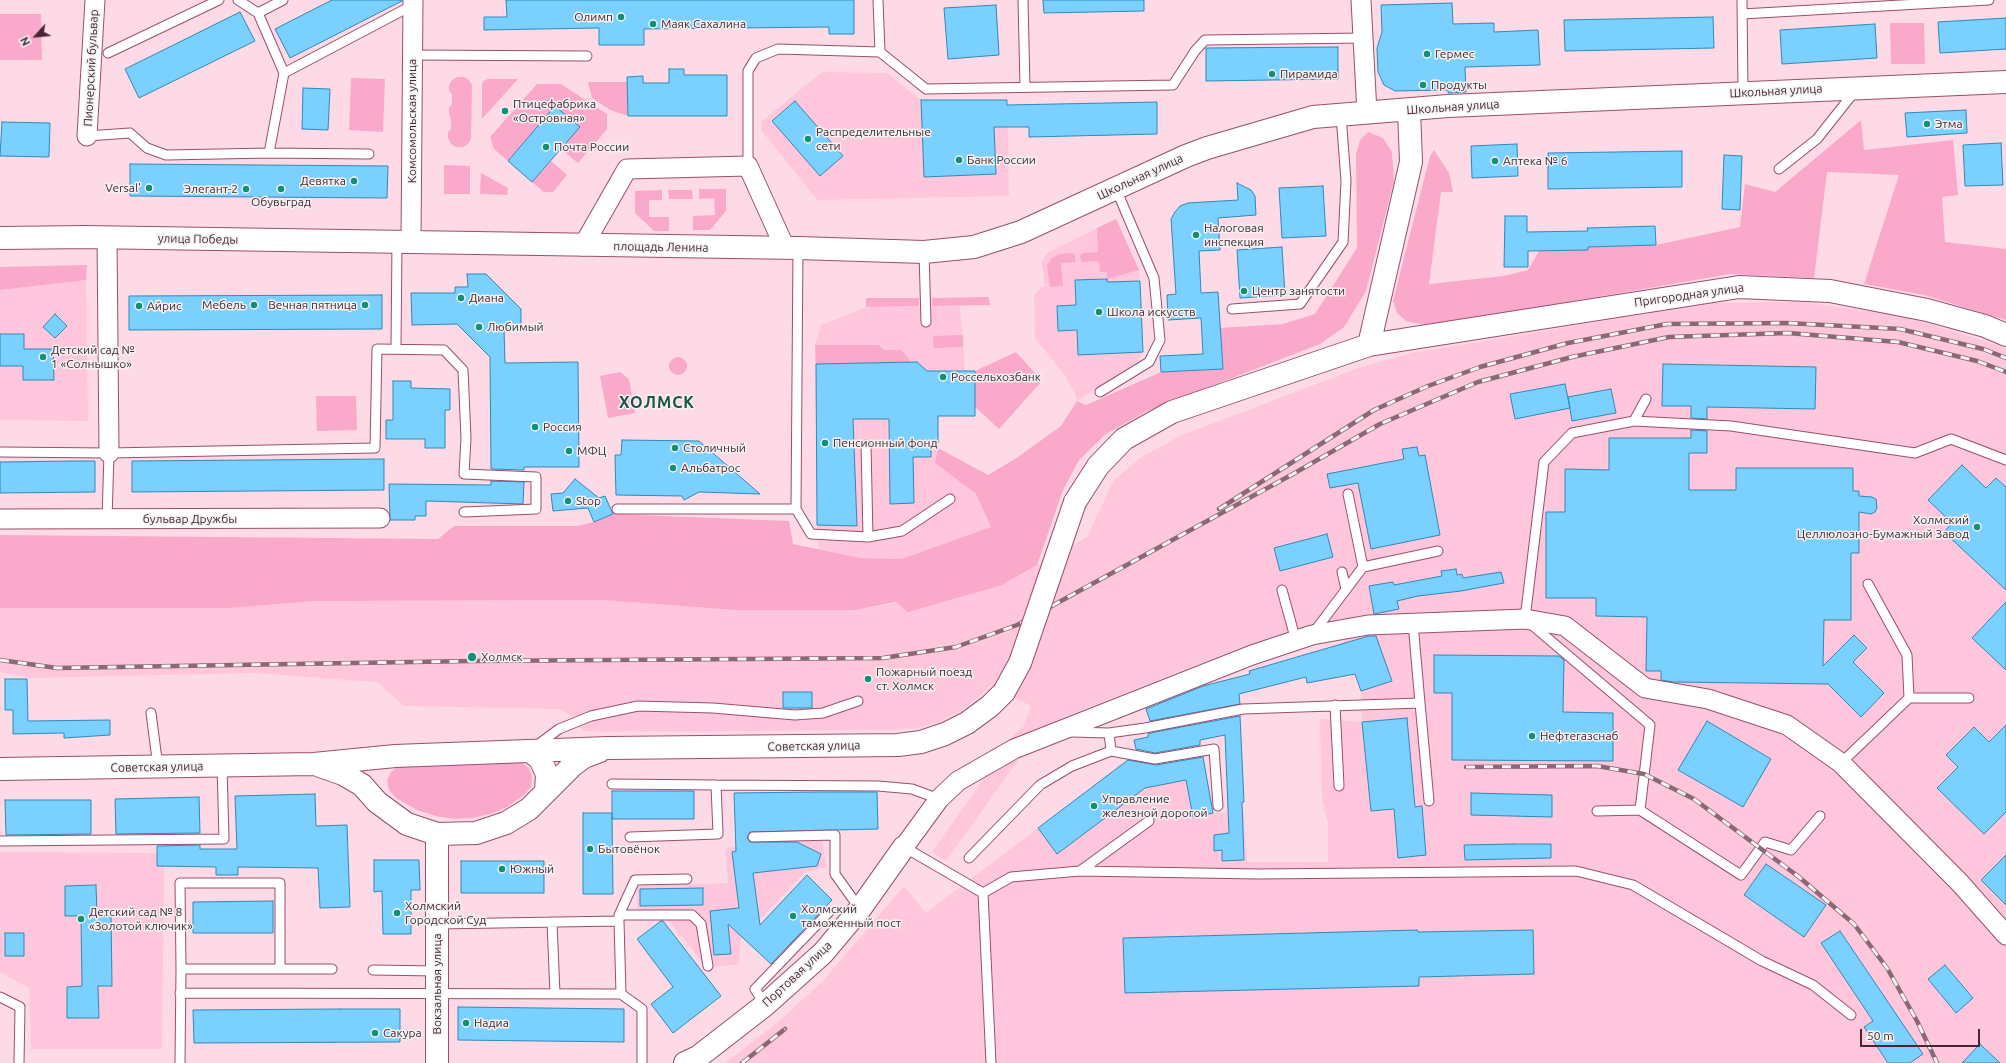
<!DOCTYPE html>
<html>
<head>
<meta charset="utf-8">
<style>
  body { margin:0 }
  #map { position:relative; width:2006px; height:1063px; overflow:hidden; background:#fedae7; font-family:Ubuntu,sans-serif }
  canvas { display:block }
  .north { position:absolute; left:16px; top:16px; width:40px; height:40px; -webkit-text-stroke:3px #f2f3f2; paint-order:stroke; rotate:243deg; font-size:11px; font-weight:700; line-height:16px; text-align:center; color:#472634 }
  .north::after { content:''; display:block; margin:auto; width:14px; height:18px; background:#472634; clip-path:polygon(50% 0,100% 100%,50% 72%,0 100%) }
  .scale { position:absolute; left:1860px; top:1029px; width:120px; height:18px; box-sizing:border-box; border:2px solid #472634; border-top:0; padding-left:5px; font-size:12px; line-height:14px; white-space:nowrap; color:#472634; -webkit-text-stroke:3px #f2f3f2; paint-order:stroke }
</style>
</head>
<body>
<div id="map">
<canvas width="2006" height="1063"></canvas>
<div class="north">N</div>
<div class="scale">50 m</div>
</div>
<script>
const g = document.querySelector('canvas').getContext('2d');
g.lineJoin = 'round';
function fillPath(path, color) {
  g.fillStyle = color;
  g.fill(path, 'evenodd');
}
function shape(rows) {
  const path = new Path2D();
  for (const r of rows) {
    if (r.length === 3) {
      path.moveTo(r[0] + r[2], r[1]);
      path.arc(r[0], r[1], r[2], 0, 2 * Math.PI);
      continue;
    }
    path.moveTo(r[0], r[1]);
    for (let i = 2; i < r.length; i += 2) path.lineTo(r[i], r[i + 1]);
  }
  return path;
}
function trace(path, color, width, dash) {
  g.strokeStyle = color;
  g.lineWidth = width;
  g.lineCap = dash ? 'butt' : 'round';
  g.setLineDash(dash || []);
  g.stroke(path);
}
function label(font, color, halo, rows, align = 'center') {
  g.font = font + ' Ubuntu,sans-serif';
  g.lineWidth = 3;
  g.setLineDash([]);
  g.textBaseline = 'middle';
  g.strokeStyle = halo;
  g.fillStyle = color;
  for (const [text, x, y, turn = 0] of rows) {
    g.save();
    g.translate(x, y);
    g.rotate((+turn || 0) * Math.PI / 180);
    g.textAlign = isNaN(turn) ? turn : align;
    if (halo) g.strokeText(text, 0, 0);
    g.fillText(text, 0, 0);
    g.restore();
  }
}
fillPath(shape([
  [822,72,887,73,921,100,1007,100,1009,196,817,200,761,130,761,122],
  [1116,219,1139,270,1143,352,1136,363,1077,401,1074,391,1065,376,1035,338,1034,296,1041,287,1045,287,1041,261,1049,252],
  [86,280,88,421,0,420,0,290],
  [1803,302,1903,316,1985,341,2006,349,2006,1063,725,1063,778,1022,822,982,904,886,926,913,1130,758,1152,771,1204,762,1213,813,1244,812,1247,862,1328,862,1328,823,1322,800,1320,719,1362,722,1361,691,1337,621,1247,645,1079,711,1005,743,1023,727,1031,706,991,685,980,696,960,711,939,722,917,728,893,730,609,732,583,731,572,716,558,709,404,706,377,682,253,673,32,678,0,672,0,608,230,608,314,601,603,600,735,610,855,610,1002,585,1087,537,1114,480,1140,458,1180,436,1361,367,1412,353,1711,303],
  [960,306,965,370,975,371,975,416,938,416,938,443,935,463,976,494,991,527,901,559,861,558,818,549,815,345,821,325,866,307],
  [1019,759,946,861,932,852,987,774],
  [822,837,826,867,805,872,740,940,739,964,707,968,660,910,637,909,637,886,728,883,725,848],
  [0,852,157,853,157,866,164,866,162,1049,31,1049,29,988,0,972]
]), '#ffc6dc');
fillPath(shape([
  [0,14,41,14,42,60,0,60],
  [1890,23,1924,23,1925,64,1891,64],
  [458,77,464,77,469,80,472,85,471,139,468,144,463,147,456,147,451,144,448,138,448,132,451,129,451,119,449,115,449,108,452,104,452,94,449,91,449,85,452,80],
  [351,78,385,79,383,132,349,130],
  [488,79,518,79,482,119,482,86,483,81],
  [588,82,627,82,628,116,610,110,592,98],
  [537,84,561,84,607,114,607,129,578,163,561,149,579,127,555,106,508,161,494,149,490,137],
  [1861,120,1864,150,1953,140,1958,195,1942,197,1945,242,2006,249,2006,320,1924,295,1864,284,1899,175,1827,172,1814,278,1730,274,1430,326,1406,321,1397,313,1393,301,1430,156,1434,150,1449,173,1453,192,1441,192,1429,284,1504,276,1528,270,1539,251,1588,250,1588,247,1656,245,1740,227,1745,184,1775,192],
  [1368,132,1383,138,1392,152,1394,181,1366,291,1344,327,1320,344,1147,411,1106,434,1079,460,1063,490,1037,565,1002,585,908,612,896,602,855,610,735,610,603,600,314,601,230,608,0,608,0,535,438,539,454,526,577,526,594,522,613,514,789,521,793,544,861,558,901,559,991,527,976,494,935,463,938,448,988,475,1015,459,1061,426,1077,401,1086,405,1161,372,1223,369,1220,328,1283,324,1315,314,1357,248,1356,154,1360,140],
  [551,161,567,175,553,192,544,192,532,182],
  [444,165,470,166,470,194,444,194],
  [481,173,508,188,507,195,480,194],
  [699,189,726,189,726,211,710,230,693,230,693,216,715,215,714,198,699,199],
  [662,190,662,200,649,200,649,217,669,217,669,231,654,231,635,213,635,191],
  [668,190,692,190,693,199,669,199],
  [1116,219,1139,270,1107,279,1107,272,1100,272,1099,261,1081,262,1080,256,1083,253,1098,252,1097,228],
  [1073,253,1075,256,1075,262,1061,263,1063,286,1050,287,1047,265,1052,258,1060,254],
  [87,265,86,280,0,290,0,267],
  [989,297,990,305,932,306,932,298],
  [866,298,919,298,919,306,866,307],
  [963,335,963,347,934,348,933,336],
  [815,345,879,345,884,350,901,350,909,359,910,363,816,364],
  [1016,352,1042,381,999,429,975,407,975,371],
  [678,366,9],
  [620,372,629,379,635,413,608,418,600,376],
  [316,396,356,396,357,430,317,431],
  [512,761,522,763,529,768,532,777,531,787,524,795,507,807,490,814,472,818,454,819,436,816,417,810,396,798,389,790,387,780,391,772,397,767]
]), '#fba9cb');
const building = shape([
  [332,0,402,0,402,1,290,58,275,29,332,0],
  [506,0,854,0,854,34,829,34,829,27,644,29,644,45,599,45,599,28,484,30,484,17,507,17,506,0],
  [1043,0,1144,0,1144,11,1044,13,1043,0],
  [1452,3,1453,24,1494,23,1494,32,1538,30,1540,65,1465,67,1466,92,1448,93,1448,90,1395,91,1384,85,1378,72,1377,48,1382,32,1381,5,1452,3],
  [996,5,999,55,948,59,944,8,996,5],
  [240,12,255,41,139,98,125,69,240,12],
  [1713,17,1714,48,1565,51,1564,20,1713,17],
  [2006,18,2006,49,1940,53,1938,22,2006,18],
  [1875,24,1877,58,1782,64,1780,30,1875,24],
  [1338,47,1338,79,1206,81,1206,48,1338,47],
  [669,69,684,69,684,75,727,75,727,116,628,116,627,77,643,76,643,83,669,83,669,69],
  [303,88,330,89,328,130,302,129,303,88],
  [921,100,1007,100,1007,105,1157,102,1157,134,1029,137,1029,127,994,127,996,174,924,177,921,100],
  [795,101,843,156,820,176,772,121,795,101],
  [555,106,580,127,532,182,508,161,555,106],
  [1966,110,1967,133,1907,137,1905,113,1966,110],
  [2,122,50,123,49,157,0,156,2,122],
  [2001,143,2003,185,1965,186,1963,145,2001,143],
  [1517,144,1518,176,1472,178,1471,146,1517,144],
  [1682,151,1682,187,1548,189,1548,153,1682,151],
  [1724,155,1742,156,1740,210,1722,209,1724,155],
  [130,164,388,166,387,198,130,196,130,164],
  [1237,183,1251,190,1255,196,1256,215,1218,218,1220,250,1199,251,1201,293,1218,292,1223,369,1161,372,1160,356,1203,354,1201,318,1168,320,1167,295,1176,294,1171,219,1175,212,1180,206,1188,203,1238,200,1237,183],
  [1323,186,1326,236,1282,238,1279,188,1323,186],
  [1505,216,1527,216,1527,232,1588,231,1587,228,1655,226,1656,245,1588,247,1588,250,1528,251,1528,267,1504,267,1505,216],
  [1282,247,1285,295,1240,298,1237,250,1282,247],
  [467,274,486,274,521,309,521,329,504,329,505,363,578,362,579,467,524,467,524,470,491,469,490,357,457,324,412,325,411,293,455,293,455,287,468,287,467,274],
  [1107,279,1107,282,1140,281,1143,352,1078,355,1077,330,1058,331,1057,306,1076,305,1075,280,1107,279],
  [382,295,382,329,129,330,129,296,382,295],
  [55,314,67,326,55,338,43,327,55,314],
  [0,334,24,334,24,349,53,349,54,380,23,380,23,366,0,366,0,334],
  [917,362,927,371,975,371,975,416,938,416,938,443,931,443,931,457,913,457,914,503,890,504,889,419,853,419,857,526,817,525,816,364,917,362],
  [1663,364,1816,367,1815,409,1707,407,1707,419,1691,418,1691,406,1662,406,1663,364],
  [393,381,411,381,411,388,450,389,450,410,445,410,445,448,425,448,425,439,386,439,386,420,393,420,393,381],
  [1565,384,1570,408,1515,419,1510,394,1565,384],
  [1611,389,1616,413,1572,421,1568,397,1611,389],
  [1691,430,1707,431,1707,453,1689,453,1689,490,1736,490,1736,468,1853,468,1853,491,1859,491,1859,496,1872,497,1876,499,1877,508,1875,512,1871,514,1859,512,1859,553,1851,553,1851,620,1824,620,1823,666,1854,635,1867,648,1853,662,1884,693,1861,717,1828,684,1673,682,1661,680,1661,671,1646,671,1647,617,1596,616,1596,598,1546,598,1546,512,1565,512,1565,469,1609,470,1609,438,1691,438,1691,430],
  [622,440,699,441,760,494,699,492,684,500,682,496,616,495,615,455,621,455,622,440],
  [1417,447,1419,456,1425,455,1440,535,1371,549,1358,483,1330,488,1327,474,1404,459,1402,449,1417,447],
  [384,459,384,490,132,492,132,461,384,459],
  [74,461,95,461,95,492,0,493,0,462,74,461],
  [1962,465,1986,488,1996,478,2006,487,2006,590,1944,532,1952,523,1928,500,1962,465],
  [575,479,599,498,605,496,613,514,594,522,588,508,553,511,551,494,563,493,575,479],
  [491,481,524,482,523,504,426,501,426,516,415,516,415,520,390,520,389,484,491,485,491,481],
  [1327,534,1333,557,1280,571,1274,548,1327,534],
  [1456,569,1457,575,1462,574,1463,578,1501,572,1504,583,1461,591,1418,596,1397,601,1399,609,1374,614,1369,586,1393,582,1394,585,1442,576,1441,571,1456,569],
  [2006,602,2006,670,1972,638,2006,602],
  [1369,636,1376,636,1392,681,1361,691,1355,674,1307,683,1306,677,1239,694,1240,704,1150,721,1146,709,1203,686,1250,674,1249,671,1369,636],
  [1434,655,1559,656,1564,660,1563,712,1613,713,1613,761,1452,760,1452,693,1434,693,1434,655],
  [5,679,27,679,28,721,110,720,110,735,64,738,64,733,13,734,13,710,5,710,5,679],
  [783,692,812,692,812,708,783,708,783,692],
  [1240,716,1244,802,1242,802,1244,860,1222,861,1222,850,1214,851,1214,835,1229,833,1225,735,1200,740,1200,745,1155,753,1136,749,1134,740,1148,737,1148,734,1155,732,1240,716],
  [1407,718,1415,807,1422,806,1426,855,1398,858,1394,809,1371,811,1362,722,1407,718],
  [1707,721,1771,759,1743,807,1678,770,1707,721],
  [2006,725,2006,812,1984,834,1937,788,1958,767,1946,755,1974,727,1989,742,2006,725],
  [1203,757,1213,813,1193,817,1186,780,1145,788,1057,854,1038,828,1128,760,1156,765,1203,757],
  [612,791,694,791,694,819,612,819,612,791],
  [816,792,877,792,878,829,750,832,747,838,750,842,797,842,821,854,817,866,753,873,760,925,807,875,832,900,771,964,728,924,731,954,714,955,710,911,739,908,732,852,736,851,734,793,816,792],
  [1471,793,1552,795,1552,817,1471,815,1471,793],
  [315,794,316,826,347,825,350,907,320,908,318,868,238,867,238,875,216,875,216,867,157,866,157,846,200,845,200,849,237,849,235,796,315,794],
  [199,797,200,833,116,834,115,799,199,797],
  [5,800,91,800,91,834,6,835,5,800],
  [583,813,612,813,613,894,583,894,583,813],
  [1513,844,1551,844,1551,858,1465,860,1464,845,1513,844],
  [2006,855,2006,905,1981,880,2006,855],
  [374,860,419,860,420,890,411,890,411,934,383,934,382,891,374,892,374,860],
  [461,861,544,861,544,893,461,893,461,861],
  [1766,864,1826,905,1804,937,1744,895,1766,864],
  [96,885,97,916,111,915,112,986,98,986,99,1018,67,1018,67,987,82,986,81,916,65,916,65,886,96,885],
  [703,888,703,905,640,906,640,889,703,888],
  [273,901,273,933,193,933,193,902,273,901],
  [661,921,663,921,721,996,673,1033,651,1004,673,987,637,939,661,921],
  [1417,930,1418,932,1533,930,1534,974,1419,977,1419,986,1125,993,1123,938,1417,930],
  [1840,931,1923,1054,1910,1063,1888,1063,1864,1027,1873,1021,1821,943,1840,931],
  [5,933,24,933,24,956,5,956,5,933],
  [1945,965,1973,998,1956,1013,1928,979,1945,965],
  [458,1007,624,1009,624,1042,458,1040,458,1007],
  [340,1009,400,1009,400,1042,194,1043,193,1010,340,1009],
  [1980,1044,2000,1063,1962,1063,1980,1044]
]);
fillPath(building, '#7ad0ff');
trace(building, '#2f89b5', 1);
const lane = shape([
  [238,0,258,13],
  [283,0,258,13,284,73,413,5],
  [1023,0,1025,87],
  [1742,0,1743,93],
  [1742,14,1989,0],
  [880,52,926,89,1173,85,1195,51,1205,40,1365,38],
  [108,53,219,0],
  [413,55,587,56],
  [87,136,130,133,147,148,166,155,269,153,369,154],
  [269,153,284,73],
  [748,166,748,71,756,58,778,49,880,52,878,0],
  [1779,169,1817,139,1855,91],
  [924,252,926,322],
  [1232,309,1300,304,1343,242,1346,181,1341,115],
  [396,348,397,242],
  [1100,392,1149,362,1160,340,1154,278,1116,189],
  [1634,421,1731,426,1915,453,1951,439,2006,460],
  [866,445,868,537],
  [0,452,109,453,375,448,377,349,444,350,463,370,466,438,464,474,536,477,536,509,464,512],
  [1348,494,1363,567],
  [617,509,796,509,798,248],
  [796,509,811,534,868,537,902,531,950,499],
  [107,520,109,453],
  [1342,572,1346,589],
  [1868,584,1907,655,1909,698],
  [1282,590,1296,641],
  [1413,623,1420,703],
  [1314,632,1363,567,1438,551],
  [1335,705,1339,786],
  [151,713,158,767],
  [1071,732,1109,733,1145,728,1243,709,1420,703,1429,801],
  [536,746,559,729,591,716,638,706,713,708,795,715,823,713,858,701],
  [1111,751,1155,759,1214,749,1218,806],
  [1841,763,1909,698,1969,698],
  [612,784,716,785],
  [1640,810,1650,725,1525,619,1544,462,1572,433,1634,421,1646,399],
  [1597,811,1640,810,1741,875,1765,842,1791,850,1820,816],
  [630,837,718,834,716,785,878,786,912,789,939,799],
  [753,837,835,835,835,874,860,909],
  [0,841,224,839,222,766],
  [904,847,983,893],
  [969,858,1040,785,1072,766,1111,751,1109,733],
  [1080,871,1149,821],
  [983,893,1011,877,1080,871,1258,874,1576,871,1633,885,1762,961,1813,985,1851,1015],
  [983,893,991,1063],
  [619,915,635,880,687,879],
  [619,921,621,994,642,1009,642,1063],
  [552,922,555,994],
  [437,924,619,921,619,915,692,915,701,924,708,966],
  [280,969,332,969],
  [373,970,436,971],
  [180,993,621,994],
  [0,997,20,1007,19,1063],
  [765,1005,755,989,829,912],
  [180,1063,181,969,280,969,280,883,180,883,181,969]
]);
const street = shape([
  [1361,0,1367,113],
  [87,136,95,0],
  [107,238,109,453],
  [411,242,413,0],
  [583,246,627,169,748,166,785,248],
  [0,519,380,518],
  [904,847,939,799,958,781,1014,749,1252,655,1312,635,1368,625,1525,619,1565,626,1645,688,1708,699,1787,725,1841,763,1960,883,2006,935]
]);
const secondary = shape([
  [0,238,86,237,798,248,924,252,974,247,1021,232,1186,156,1207,148,1313,117,1448,106,2006,82],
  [1369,345,1411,162,1409,110],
  [1075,502,1098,466,1124,439,1172,412,1369,345,1739,287,1830,291,1927,310,1985,326,2006,335],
  [530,751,540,759,547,774,546,792],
  [320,766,343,774,362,785,377,802,407,824,437,834,476,833,506,823,529,809,572,766,584,757,600,751],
  [0,769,314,764,395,756,608,748,898,745,921,742,945,734,967,723,990,706,1004,692],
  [437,1063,437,834],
  [685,1063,698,1057,765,1005,823,953,860,909,904,847]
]);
trace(lane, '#994e6f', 11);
trace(street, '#994e6f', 21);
trace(secondary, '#994e6f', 24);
trace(lane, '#fff', 9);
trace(street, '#fff', 19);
trace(secondary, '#fff', 22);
const rail = shape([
  [1219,509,1374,410,1428,386,1480,367,1568,343,1667,324,1787,323,1900,329,1983,349,2006,358],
  [0,660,57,668,472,661,883,658,956,647,1017,625,1293,474,1380,424,1478,382,1572,357,1669,337,1788,333,1898,342,1977,361,2006,372],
  [1466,767,1597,766,1644,774,1694,799,1799,877,1854,924,1887,968,1917,1021,1937,1063],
  [742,1063,785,1029]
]);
trace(rail, '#8b6876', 4.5);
trace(rail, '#f2f3f2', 3, [9]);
const secondaryBridge = shape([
  [1004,692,1020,663,1075,502]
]);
trace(secondaryBridge, '#994e6f', 24, []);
trace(secondaryBridge, '#fff', 22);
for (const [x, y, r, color] of [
  [621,17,4,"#119076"],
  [653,24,4,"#119076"],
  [1427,54,4,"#119076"],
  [1272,74,4,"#119076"],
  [1423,85,4,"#119076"],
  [505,111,4,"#119076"],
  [1927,124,4,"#119076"],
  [808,139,4,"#119076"],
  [546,147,4,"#119076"],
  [959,160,4,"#119076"],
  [1495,161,4,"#119076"],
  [354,181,4,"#119076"],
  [149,188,4,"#119076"],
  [246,189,4,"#119076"],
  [281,189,4,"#119076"],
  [1196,235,4,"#119076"],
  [1244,291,4,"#119076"],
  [461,298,4,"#119076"],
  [254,305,4,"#119076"],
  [365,305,4,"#119076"],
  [139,306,4,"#119076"],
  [1099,312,4,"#119076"],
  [479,327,4,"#119076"],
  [43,357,4,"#119076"],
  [943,377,4,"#119076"],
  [535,427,4,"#119076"],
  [825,443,4,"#119076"],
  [675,448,4,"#119076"],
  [569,451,4,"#119076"],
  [673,468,4,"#119076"],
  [568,501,4,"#119076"],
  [1977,527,4,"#119076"],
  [472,657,5,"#119076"],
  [868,679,4,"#119076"],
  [1532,736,4,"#119076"],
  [1094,806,4,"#119076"],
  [590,849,4,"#119076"],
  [502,869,4,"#119076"],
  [397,913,4,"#119076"],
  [793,916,4,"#119076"],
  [81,919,4,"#119076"],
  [466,1023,4,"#119076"],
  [375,1033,4,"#119076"]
]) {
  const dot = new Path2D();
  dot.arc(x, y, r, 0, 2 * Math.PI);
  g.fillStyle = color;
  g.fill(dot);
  trace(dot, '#f2f3f2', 1.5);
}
label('12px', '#472634', '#f2f3f2', [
  ["Олимп",613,17,"right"],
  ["Маяк Сахалина",661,24],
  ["Гермес",1435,54],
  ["Пирамида",1280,74],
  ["Продукты",1431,85],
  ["Птицефабрика",513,104],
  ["«Островная»",513,118],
  ["Этма",1935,124],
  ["Распределительные",816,132],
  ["сети",816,146],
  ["Почта России",554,147],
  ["Банк России",967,160],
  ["Аптека № 6",1503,161],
  ["Девятка",346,181,"right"],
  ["Versal'",141,188,"right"],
  ["Элегант-2",238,189,"right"],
  ["Обувьград",281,202,"center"],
  ["Налоговая",1204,228],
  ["инспекция",1204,242],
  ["Центр занятости",1252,291],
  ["Диана",469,298],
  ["Мебель",246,305,"right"],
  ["Вечная пятница",357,305,"right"],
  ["Айрис",147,306],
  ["Школа искусств",1107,312],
  ["Любимый",487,327],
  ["Детский сад №",51,350],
  ["1 «Солнышко»",51,364],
  ["Россельхозбанк",951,377],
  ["Россия",543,427],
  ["Пенсионный фонд",833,443],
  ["Столичный",683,448],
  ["МФЦ",577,451],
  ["Альбатрос",681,468],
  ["Stop",576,501],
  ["Холмский",1969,520,"right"],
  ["Целлюлозно-Бумажный Завод",1969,534,"right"],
  ["Холмск",481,657],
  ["Пожарный поезд",876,672],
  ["ст. Холмск",876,686],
  ["Нефтегазснаб",1540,736],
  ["Управление",1102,799],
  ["железной дорогой",1102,813],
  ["Бытовёнок",598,849],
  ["Южный",510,869],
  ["Холмский",405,906],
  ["Городской Суд",405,920],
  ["Холмский",801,909],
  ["таможенный пост",801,923],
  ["Детский сад № 8",89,912],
  ["«Золотой ключик»",89,926],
  ["Надиа",474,1023],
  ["Сакура",383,1033]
], 'left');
label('12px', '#472634', '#f2f3f2', [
  ["Пионерский бульвар",91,68,-87],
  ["Школьная улица",1776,91,-3],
  ["Школьная улица",1453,107,-4],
  ["Комсомольская улица",412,121,-90],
  ["Школьная улица",1140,177,-25],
  ["улица Победы",198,239,1],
  ["площадь Ленина",661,247,1],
  ["Пригородная улица",1689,295,-8],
  ["бульвар Дружбы",190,519],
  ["Советская улица",814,746,-1],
  ["Советская улица",157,767,-1],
  ["Портовая улица",797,974,-43],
  ["Вокзальная улица",437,984,-90]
]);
g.letterSpacing = '1px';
label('bold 16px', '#1e5245', '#f2f3f2', [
  ["ХОЛМСК",657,403]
]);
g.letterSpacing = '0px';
</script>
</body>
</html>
